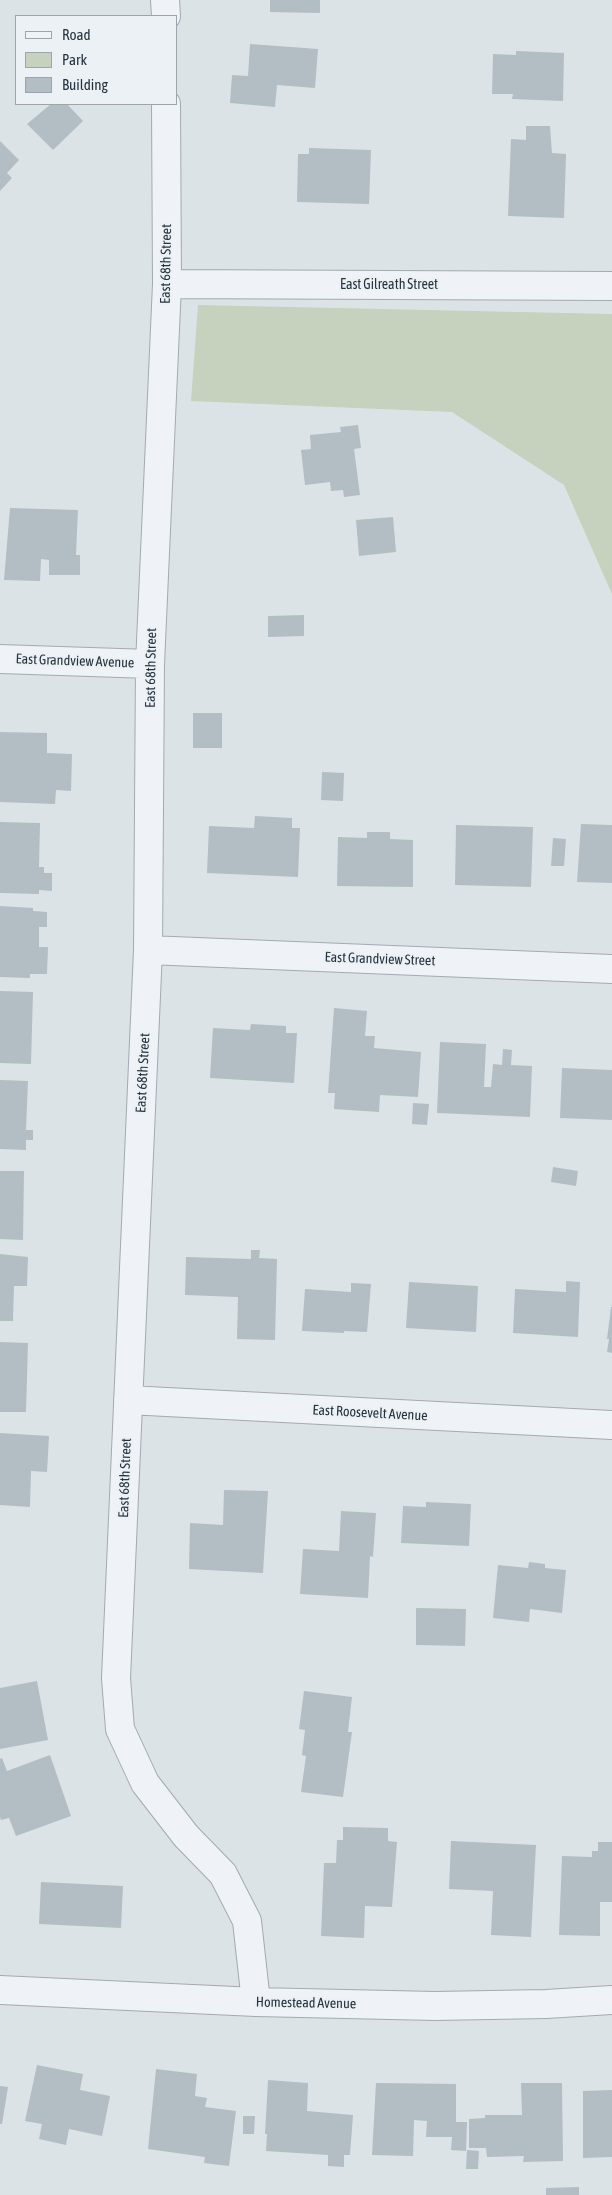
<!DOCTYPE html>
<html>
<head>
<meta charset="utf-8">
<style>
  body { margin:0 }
  #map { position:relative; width:612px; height:2195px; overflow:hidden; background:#dce3e7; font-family:"Asap Condensed",sans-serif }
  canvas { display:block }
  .legend { position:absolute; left:15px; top:15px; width:162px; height:90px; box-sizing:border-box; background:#ecf1f5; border:1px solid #9ca5ac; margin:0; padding:6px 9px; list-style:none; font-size:15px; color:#25333e }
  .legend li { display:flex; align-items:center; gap:10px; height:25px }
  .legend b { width:25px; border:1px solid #9ca5ac }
</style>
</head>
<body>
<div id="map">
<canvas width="612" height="2195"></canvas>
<ul class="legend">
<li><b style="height:6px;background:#eff2f6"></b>Road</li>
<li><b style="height:14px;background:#c6d2bd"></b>Park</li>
<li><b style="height:14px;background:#b3bdc4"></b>Building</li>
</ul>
</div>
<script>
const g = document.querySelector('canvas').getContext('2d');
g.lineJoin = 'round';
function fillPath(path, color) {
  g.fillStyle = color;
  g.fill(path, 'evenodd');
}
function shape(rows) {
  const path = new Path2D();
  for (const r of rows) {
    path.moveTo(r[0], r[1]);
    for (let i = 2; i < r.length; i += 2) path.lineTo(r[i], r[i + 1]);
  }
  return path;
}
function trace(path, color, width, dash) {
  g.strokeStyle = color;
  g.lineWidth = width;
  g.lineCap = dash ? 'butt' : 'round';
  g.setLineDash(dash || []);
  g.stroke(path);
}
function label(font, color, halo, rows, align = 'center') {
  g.font = font + ' "Asap Condensed",sans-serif';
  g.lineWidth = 4;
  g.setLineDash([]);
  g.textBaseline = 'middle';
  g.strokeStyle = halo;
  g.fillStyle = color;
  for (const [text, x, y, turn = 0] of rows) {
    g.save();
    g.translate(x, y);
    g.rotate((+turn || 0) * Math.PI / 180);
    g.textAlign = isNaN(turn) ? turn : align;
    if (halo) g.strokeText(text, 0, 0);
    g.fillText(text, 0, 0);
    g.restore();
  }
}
fillPath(shape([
  [198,305,612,314,612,594,564,485,452,412,191,401]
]), '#c6d2bd');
fillPath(shape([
  [270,0,320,0,320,13,270,12],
  [250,44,318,49,315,88,277,85,275,107,230,103,232,75,248,76],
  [516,51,564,53,563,101,512,99,513,94,492,94,493,54,516,55],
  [51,104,67,104,83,121,53,150,27,124],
  [526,126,550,126,552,153,566,154,564,218,508,216,511,139,526,140],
  [0,141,19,160,7,173,12,178,0,191],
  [309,148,371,150,369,204,297,202,298,154,309,154],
  [358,425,361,448,354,449,360,495,344,497,343,490,331,491,330,482,305,485,301,450,311,449,310,435,341,432,340,427],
  [10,508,78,510,76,555,80,555,80,575,49,575,49,560,41,559,40,581,4,580],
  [393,517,396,552,359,556,356,520],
  [304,615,304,636,268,637,268,616],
  [193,713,222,713,222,748,193,748],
  [0,732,47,733,47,753,72,754,71,791,56,790,55,804,0,802],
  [322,772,344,773,343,801,321,800],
  [255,816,292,818,292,828,300,828,298,877,207,873,209,826,254,828],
  [0,822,40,823,39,867,44,867,44,873,52,873,52,891,39,890,39,894,0,893],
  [581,824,612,825,612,883,577,882],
  [456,825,533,827,531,887,455,885],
  [367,832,390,832,390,839,413,840,413,887,337,886,338,837,367,838],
  [553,838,566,839,564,866,551,866],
  [0,906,33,908,33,911,47,912,47,927,39,927,39,947,48,947,47,974,30,974,30,978,0,977],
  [0,991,33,992,31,1064,0,1063],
  [334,1008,367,1011,365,1036,375,1036,374,1048,421,1052,418,1097,380,1095,379,1112,334,1109,335,1093,328,1093],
  [251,1024,286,1026,286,1033,297,1033,294,1083,210,1078,213,1028,250,1030],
  [440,1042,486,1044,484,1087,491,1087,493,1064,502,1065,503,1049,512,1050,511,1065,532,1066,530,1117,437,1113],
  [562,1068,612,1070,612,1120,560,1118],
  [0,1080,28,1081,26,1130,33,1130,33,1140,26,1140,26,1150,0,1149],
  [413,1103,429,1104,427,1125,412,1124],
  [553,1167,578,1171,576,1186,551,1182],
  [0,1171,24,1171,23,1240,0,1239],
  [251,1250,260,1250,259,1258,277,1259,275,1340,237,1339,238,1297,185,1295,186,1257,251,1259],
  [0,1254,28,1257,27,1286,14,1286,13,1321,0,1321],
  [566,1281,580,1282,578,1337,513,1333,515,1289,566,1292],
  [409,1282,478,1286,476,1332,406,1328],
  [351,1283,371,1284,367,1332,344,1331,344,1333,302,1331,305,1289,351,1292],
  [611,1307,612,1307,612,1353,607,1352,609,1339,607,1339],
  [0,1342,28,1343,26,1412,0,1412],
  [0,1433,49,1436,47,1472,31,1471,30,1507,0,1505],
  [224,1490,268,1491,263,1573,189,1569,190,1523,223,1525],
  [426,1502,471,1504,469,1546,401,1543,403,1506,426,1507],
  [341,1511,376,1513,373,1557,370,1556,368,1598,300,1594,303,1549,339,1551],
  [529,1562,545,1564,545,1568,566,1570,562,1613,530,1609,529,1622,493,1618,498,1565,528,1568],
  [416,1608,466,1609,465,1646,416,1645],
  [37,1681,48,1740,0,1749,0,1688],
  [304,1691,352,1697,348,1732,352,1732,343,1797,301,1792,306,1756,302,1755,305,1730,299,1729],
  [50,1755,71,1816,16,1836,9,1818,1,1820,0,1817,0,1759,2,1758,7,1771],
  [343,1827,388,1828,388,1841,397,1842,392,1907,365,1906,364,1938,321,1936,324,1863,336,1863,337,1840,343,1840],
  [451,1841,536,1845,531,1937,491,1935,493,1891,449,1889],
  [598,1842,612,1842,612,1902,600,1902,600,1936,559,1935,562,1856,592,1857,592,1851,598,1851],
  [41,1882,123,1886,121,1928,39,1924],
  [37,2065,83,2074,80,2090,110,2096,102,2136,69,2129,66,2145,39,2139,42,2124,25,2121],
  [156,2069,197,2074,195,2096,207,2098,205,2107,236,2111,229,2166,204,2163,205,2157,148,2149],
  [268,2080,308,2083,307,2111,353,2115,350,2155,344,2155,344,2167,328,2166,328,2155,266,2151,267,2134,265,2134],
  [376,2083,456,2084,456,2122,467,2122,466,2151,451,2150,452,2137,426,2137,427,2121,414,2120,413,2156,372,2155],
  [521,2083,562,2083,563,2161,523,2162,524,2156,487,2157,486,2148,469,2148,469,2119,485,2118,485,2115,522,2115],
  [0,2086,8,2087,2,2124,0,2124],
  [612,2090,612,2157,583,2158,583,2091],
  [243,2116,255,2116,254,2134,243,2134],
  [467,2150,479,2151,478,2169,466,2169],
  [579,2187,579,2195,546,2195,546,2188]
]), '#b3bdc4');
const street = shape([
  [165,0,166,16],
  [166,104,167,284,150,664,148,950,116,1678,120,1729,145,1783,186,1836,223,1874,247,1921,256,2002],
  [167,284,612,286],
  [0,659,150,664],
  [148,950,612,969],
  [128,1400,612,1425],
  [0,1990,256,2002,435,2006,546,2004,612,2000]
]);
trace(street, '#a1abb1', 30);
trace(street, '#eff2f6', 28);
label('14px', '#25333e', '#ecf1f5', [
  ["East 68th Street",166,264,-89],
  ["East Gilreath Street",389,285],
  ["East Grandview Avenue",75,661,2],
  ["East 68th Street",151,668,-89],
  ["East Grandview Street",380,959,2],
  ["East 68th Street",143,1073,-87],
  ["East Roosevelt Avenue",370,1413,3],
  ["East 68th Street",125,1478,-88],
  ["Homestead Avenue",306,2003,1]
]);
</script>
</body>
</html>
